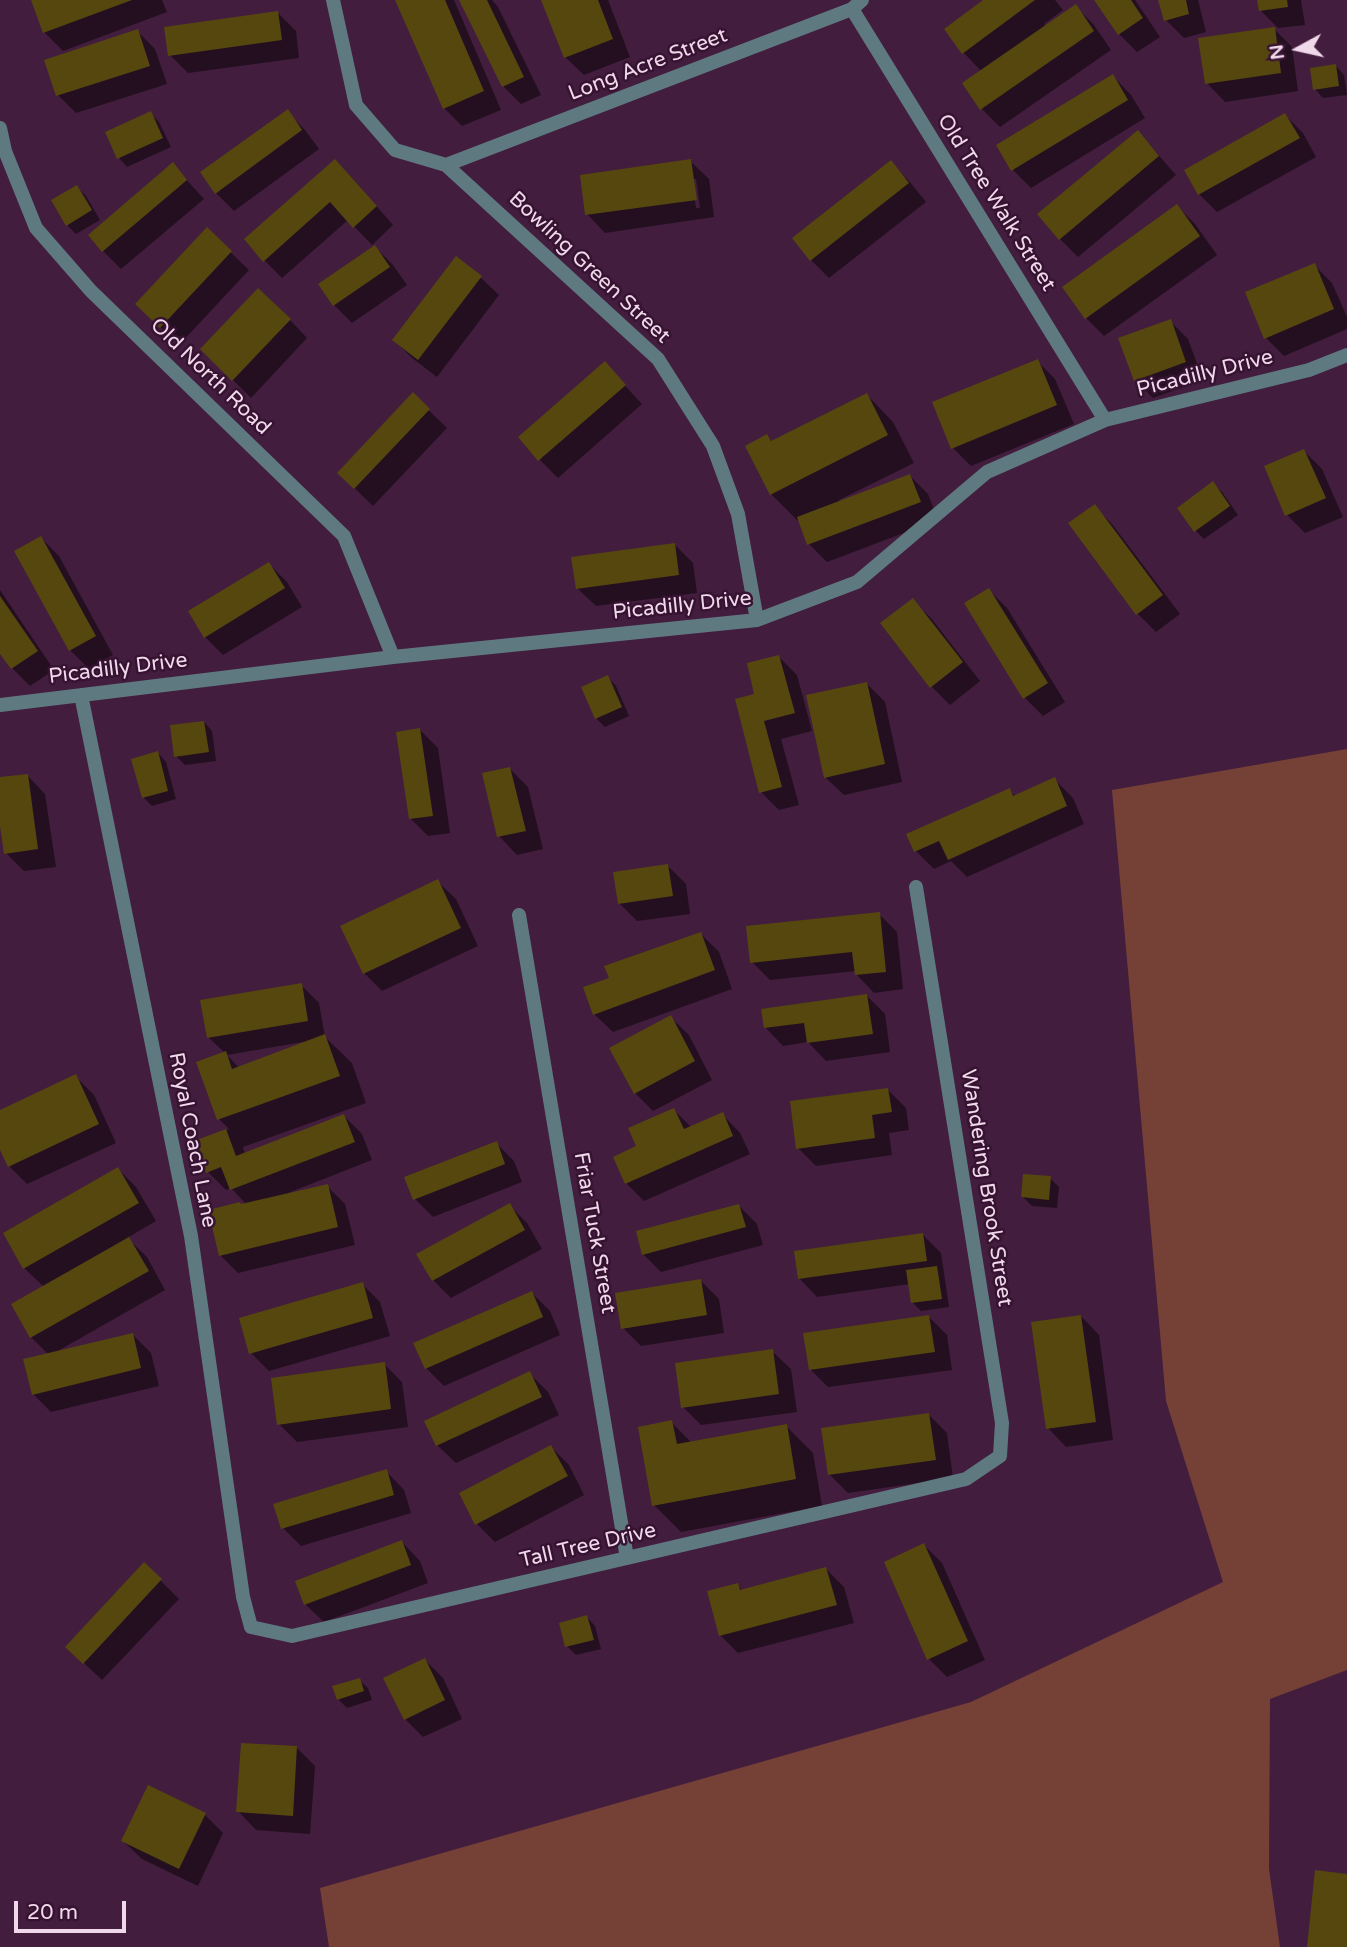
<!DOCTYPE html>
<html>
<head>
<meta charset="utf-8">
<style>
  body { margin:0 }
  #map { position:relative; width:1347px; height:1947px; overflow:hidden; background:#421d3d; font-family:"Varela Round",sans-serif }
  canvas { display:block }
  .north { position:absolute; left:1263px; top:14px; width:70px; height:70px; -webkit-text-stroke:5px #371332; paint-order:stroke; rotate:262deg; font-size:19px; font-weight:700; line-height:28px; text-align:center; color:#f1d9ec }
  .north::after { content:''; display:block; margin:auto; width:24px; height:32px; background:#f1d9ec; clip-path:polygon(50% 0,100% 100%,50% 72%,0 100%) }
  .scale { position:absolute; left:14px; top:1901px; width:112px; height:32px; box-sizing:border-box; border:4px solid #f1d9ec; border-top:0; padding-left:9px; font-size:21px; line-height:24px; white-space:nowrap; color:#f1d9ec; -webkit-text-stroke:5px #371332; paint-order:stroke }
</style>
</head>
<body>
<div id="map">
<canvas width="1347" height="1947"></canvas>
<div class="north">N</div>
<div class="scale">20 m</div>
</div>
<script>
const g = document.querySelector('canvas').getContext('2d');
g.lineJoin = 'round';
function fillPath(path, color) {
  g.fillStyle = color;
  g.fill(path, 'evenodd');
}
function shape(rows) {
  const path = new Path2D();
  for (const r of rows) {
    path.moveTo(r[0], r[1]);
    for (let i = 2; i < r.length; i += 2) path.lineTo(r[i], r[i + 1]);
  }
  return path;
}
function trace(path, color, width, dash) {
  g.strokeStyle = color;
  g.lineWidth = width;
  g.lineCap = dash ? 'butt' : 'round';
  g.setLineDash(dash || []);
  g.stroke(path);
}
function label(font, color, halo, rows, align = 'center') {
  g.font = font + ' "Varela Round",sans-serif';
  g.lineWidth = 5;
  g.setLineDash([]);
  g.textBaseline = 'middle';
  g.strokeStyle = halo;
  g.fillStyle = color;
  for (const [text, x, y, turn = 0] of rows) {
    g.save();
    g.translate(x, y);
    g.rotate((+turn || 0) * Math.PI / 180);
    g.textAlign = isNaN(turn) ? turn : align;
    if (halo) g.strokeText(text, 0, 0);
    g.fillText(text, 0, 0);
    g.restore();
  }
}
fillPath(shape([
  [1347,749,1347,1670,1270,1699,1269,1869,1280,1947,329,1947,320,1888,971,1702,1223,1582,1166,1401,1112,790]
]), '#754136');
fillPath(shape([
  [33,0,162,0,167,12,63,51,44,32],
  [397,0,454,0,501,110,462,126,444,108],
  [461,0,492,0,498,7,541,95,521,104,503,86],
  [543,0,608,0,630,57,584,75,565,57],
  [986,0,1055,0,1063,10,1044,24,1046,27,1076,7,1094,25,1111,50,1000,127,982,109,982,72,964,53,946,30],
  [1096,0,1135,0,1160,37,1137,52,1119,34],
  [1160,0,1198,0,1206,32,1184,38,1166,20],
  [1259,0,1301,0,1305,25,1278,28,1260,10],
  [278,13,296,31,299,58,188,73,170,55],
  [1274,29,1292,47,1298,91,1225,102,1207,83],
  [137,31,155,49,167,84,76,113,58,95],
  [1336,66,1344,75,1347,95,1323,98,1315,89],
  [1113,76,1131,95,1145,118,1031,188,1013,170],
  [287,112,305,130,319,149,234,211,216,193],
  [151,114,159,122,171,147,127,167,119,158],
  [1285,115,1303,133,1316,157,1217,212,1199,194],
  [1138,132,1176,175,1078,257,1060,239],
  [690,161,709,179,714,217,605,233,587,214],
  [692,179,696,179,700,208,696,208],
  [890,162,909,181,926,202,829,278,811,260],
  [173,165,204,199,121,269,103,251],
  [353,179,393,225,372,245,348,220,282,278,264,260],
  [77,187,86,196,100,220,76,234,67,225],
  [1177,206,1195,224,1217,255,1104,336,1086,318],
  [207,230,249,270,179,345,155,322],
  [375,247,393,265,407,285,352,323,334,305],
  [1314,265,1332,283,1347,317,1347,329,1284,356,1266,338],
  [480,277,499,295,437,377,412,358,394,340],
  [290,320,307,338,251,398,202,349],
  [1170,321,1188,339,1203,380,1153,398,1135,380],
  [1037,361,1055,379,1074,424,971,466,953,448],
  [605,364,642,404,558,478,540,460],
  [413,395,447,428,373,506,339,473],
  [867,395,893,422,914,463,839,500,840,502,910,476,928,494,938,520,827,562,809,544,800,520,798,521,771,494,767,437,773,442],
  [1304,451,1322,469,1343,517,1305,533,1287,515],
  [1213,484,1222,492,1238,515,1204,539,1196,531],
  [1094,506,1112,524,1180,614,1156,632,1138,614,1071,524],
  [41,538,59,556,113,655,88,668,70,650],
  [675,545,693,563,697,593,596,606,577,588],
  [269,564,287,582,302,607,223,655,205,637],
  [0,590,54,670,30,686,12,668,0,651],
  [989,590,1007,608,1065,702,1043,716,1025,698],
  [912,600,931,618,980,681,950,705,932,687,882,623],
  [779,657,797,675,812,731,781,739,799,805,779,810,761,792,756,695],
  [608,677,616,686,629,716,605,727,596,718],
  [867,684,885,702,902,782,844,795,825,777],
  [204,722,212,731,216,761,185,765,176,756],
  [420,730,438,748,450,833,428,836,410,818],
  [158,753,166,762,176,799,152,806,143,797],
  [510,769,528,787,543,849,517,855,499,836],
  [27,775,45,794,56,867,24,871,6,853,0,813,0,779],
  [1055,780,1073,798,1084,824,967,877,951,861,934,869,916,851,1009,790,1016,797],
  [668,866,686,884,690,914,637,921,619,903],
  [437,881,456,899,478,946,382,991,364,973],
  [879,914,897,932,903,989,874,993,856,974,856,971,770,980,752,962],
  [701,934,719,952,732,989,613,1032,594,1014,611,979],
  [301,985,319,1003,325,1037,352,1063,366,1103,243,1147,245,1154,344,1116,362,1134,372,1160,288,1193,289,1195,327,1186,345,1204,355,1245,238,1273,220,1255,242,1206,247,1205,231,1188,226,1190,208,1172,196,1142,229,1129,219,1119,225,1053,208,1037],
  [303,1042,304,1044,239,1068,227,1055],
  [867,996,885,1014,890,1052,826,1061,808,1042,783,1046,765,1027],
  [670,1017,689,1035,712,1080,653,1111,635,1093],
  [76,1077,94,1095,116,1143,27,1184,9,1166,0,1145,0,1111],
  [887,1089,906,1108,909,1130,889,1133,892,1155,816,1166,798,1148],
  [674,1110,692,1128,722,1114,740,1133,750,1154,644,1201,626,1183,638,1147],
  [496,1143,514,1161,522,1182,433,1217,415,1199,407,1178],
  [118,1169,136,1187,156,1221,127,1238,147,1257,165,1290,56,1352,133,1335,151,1353,159,1386,51,1412,33,1394,49,1355,31,1337,13,1305,44,1287,24,1268],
  [1050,1178,1059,1187,1057,1208,1032,1206,1023,1197],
  [509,1205,527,1223,542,1249,451,1298,433,1280],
  [739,1206,757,1224,763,1245,661,1272,643,1254],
  [923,1235,941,1253,949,1307,921,1311,912,1302,910,1284,817,1297,799,1278],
  [700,1280,719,1299,724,1333,641,1346,623,1328],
  [362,1284,380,1302,390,1336,269,1371,251,1353],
  [532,1293,550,1311,560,1335,444,1386,426,1368],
  [1081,1316,1099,1335,1113,1440,1066,1447,1048,1428],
  [929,1317,947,1335,952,1370,828,1387,810,1369],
  [772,1351,791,1369,797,1412,701,1425,683,1407],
  [384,1364,402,1382,408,1427,297,1442,279,1424],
  [530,1374,548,1392,559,1415,456,1463,437,1445],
  [929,1415,947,1433,953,1478,848,1493,829,1474],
  [671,1422,692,1443,786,1426,813,1453,822,1506,681,1532,654,1505],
  [551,1447,569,1465,584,1495,495,1542,477,1524],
  [386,1471,404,1490,411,1513,301,1546,283,1528],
  [402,1542,420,1561,428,1583,324,1622,305,1604],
  [924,1545,942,1563,985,1660,947,1677,929,1659],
  [144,1564,179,1599,102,1680,67,1647],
  [826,1569,844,1587,854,1623,738,1653,720,1635,737,1585,743,1591],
  [587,1617,595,1626,601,1649,576,1655,567,1646],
  [425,1660,443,1678,462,1719,423,1737,405,1719],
  [359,1680,368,1688,372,1700,347,1708,338,1699],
  [297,1748,315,1766,310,1834,256,1830,238,1811],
  [205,1815,223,1833,198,1886,142,1859,123,1841]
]), '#0007');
fillPath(shape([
  [31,0,132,0,43,33],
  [395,0,445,0,484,91,443,109],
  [459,0,487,0,524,77,502,87],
  [541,0,598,0,613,39,564,58],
  [983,0,1035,0,962,54,944,29],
  [1094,0,1131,0,1143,18,1118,35],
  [1158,0,1186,0,1189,14,1164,21],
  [1257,0,1287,0,1288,7,1259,11],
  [1076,4,1094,31,980,110,962,83],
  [278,11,282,40,168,56,164,27],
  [1275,27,1281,73,1205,84,1198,38],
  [138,29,150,66,56,96,44,60],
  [1336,64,1339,86,1313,90,1310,68],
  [1113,74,1128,100,1011,171,996,145],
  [288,109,302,130,215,194,200,172],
  [151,111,163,138,117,159,105,132],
  [1285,113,1300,138,1198,195,1184,170],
  [1138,130,1159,156,1059,240,1037,214],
  [335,159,377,206,353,228,330,202,263,262,244,239],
  [691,159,697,200,585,215,580,175],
  [891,160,909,183,810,261,792,238],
  [173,162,187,180,102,252,88,235],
  [77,185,92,210,66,226,51,200],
  [1177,204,1200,236,1085,319,1062,287],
  [207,227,232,251,160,328,135,304],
  [375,245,390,267,333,306,318,284],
  [456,256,482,276,418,360,392,340],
  [1315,263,1334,309,1264,339,1245,292],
  [258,288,291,319,232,381,200,349],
  [1171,319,1186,362,1134,381,1118,338],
  [1038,359,1057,405,951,449,932,402],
  [605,361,626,385,538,461,518,437],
  [413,392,430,409,354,489,337,473],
  [867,393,888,435,770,495,745,446,767,434,771,441],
  [1304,449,1326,498,1285,516,1264,466],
  [910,474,921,502,807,545,797,517],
  [1213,481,1230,506,1194,532,1177,508],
  [1095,504,1163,595,1136,615,1068,523],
  [41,536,96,636,69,651,14,551],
  [675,543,679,575,576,589,571,557],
  [269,562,285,588,204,638,188,611],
  [989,588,1048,683,1023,699,964,603],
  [0,596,38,651,11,669,0,654],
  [913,598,963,662,930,688,880,623],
  [779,655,795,713,764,721,782,787,759,793,735,699,754,694,747,663],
  [608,675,622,707,595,719,581,687],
  [867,682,885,764,824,778,806,695],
  [204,721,209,752,174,757,170,725],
  [420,728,433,816,409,819,396,732],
  [158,751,168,791,142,798,131,759],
  [510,767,526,831,497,837,482,773],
  [28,774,38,849,4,854,0,826,0,777],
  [1055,777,1067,806,948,860,939,841,914,852,906,834,1010,788,1013,796],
  [668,864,673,896,618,904,613,872],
  [438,879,461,928,363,974,340,926],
  [880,912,886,972,855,975,852,952,750,963,746,926],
  [701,932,715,970,593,1015,583,987,609,978,604,966],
  [302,983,308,1021,207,1038,200,1000],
  [867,994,873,1034,807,1043,804,1023,764,1028,761,1009],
  [671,1015,695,1061,634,1094,609,1048],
  [325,1034,340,1076,217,1120,196,1062,226,1051,232,1069],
  [76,1074,99,1124,8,1167,0,1150,0,1110],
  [888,1088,892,1112,872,1115,875,1138,796,1149,790,1101],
  [674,1108,684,1129,723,1112,733,1136,625,1184,613,1157,636,1146,628,1128],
  [344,1114,355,1142,230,1190,221,1167,206,1173,194,1141,226,1129,236,1156],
  [497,1141,505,1164,413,1200,404,1177],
  [118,1167,139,1203,23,1269,3,1233],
  [1023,1174,1051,1176,1049,1200,1021,1197],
  [328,1184,338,1227,219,1256,208,1210,240,1202,241,1204],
  [510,1203,525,1230,432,1281,416,1254],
  [739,1204,746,1227,642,1255,636,1231],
  [923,1233,927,1261,798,1279,794,1251],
  [129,1237,149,1271,30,1338,11,1304],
  [937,1266,942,1299,911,1303,906,1270],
  [701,1279,707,1315,621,1329,615,1293],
  [363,1282,373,1318,249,1354,239,1318],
  [532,1291,543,1317,425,1369,413,1343],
  [929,1315,935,1352,809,1370,803,1333],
  [1081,1315,1096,1422,1046,1429,1031,1322],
  [133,1333,141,1368,32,1395,23,1359],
  [773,1349,779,1394,681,1408,675,1363],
  [385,1362,391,1409,277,1425,271,1378],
  [530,1371,542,1397,436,1446,424,1421],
  [929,1413,936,1460,828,1475,821,1428],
  [672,1420,677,1444,787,1424,796,1479,652,1506,638,1427],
  [551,1445,568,1476,475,1525,459,1493],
  [387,1469,394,1495,281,1529,273,1504],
  [402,1540,411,1565,304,1605,295,1581],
  [924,1543,968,1641,927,1660,884,1562],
  [144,1562,162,1579,83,1664,65,1647],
  [826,1567,837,1605,719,1636,707,1591,738,1583,740,1590],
  [587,1615,594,1640,565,1647,559,1623],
  [425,1658,445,1700,404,1720,383,1678],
  [360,1678,364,1691,337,1700,332,1686],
  [241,1743,297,1746,293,1816,236,1812],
  [148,1785,206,1813,179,1869,121,1841],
  [1315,1870,1347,1874,1347,1947,1307,1947]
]), '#56470f');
trace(shape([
  [333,0,356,105,395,150,446,165,658,359,713,446,738,514,757,620],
  [852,9,1105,420],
  [0,128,5,151,36,228,91,291,344,536,393,657],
  [446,165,852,9,862,0],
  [81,695,191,1236,243,1597,251,1627,292,1636,966,1479,1000,1456,1002,1423,916,887],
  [0,705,393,657,757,620,857,582,987,472,1105,420,1309,370,1347,355],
  [519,915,627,1558]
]), '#5e7a80', 14);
label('21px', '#f1d9ec', '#371332', [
  ["Long Acre Street",648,65,-21],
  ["Old Tree Walk Street",996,203,58],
  ["Bowling Green Street",589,268,43],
  ["Picadilly Drive",1205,374,-14],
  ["Old North Road",210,377,44],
  ["Picadilly Drive",682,606,-6],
  ["Picadilly Drive",118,669,-7],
  ["Royal Coach Lane",192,1140,79],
  ["Wandering Brook Street",986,1188,81],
  ["Friar Tuck Street",594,1233,80],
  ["Tall Tree Drive",588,1546,-13]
]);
</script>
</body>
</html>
